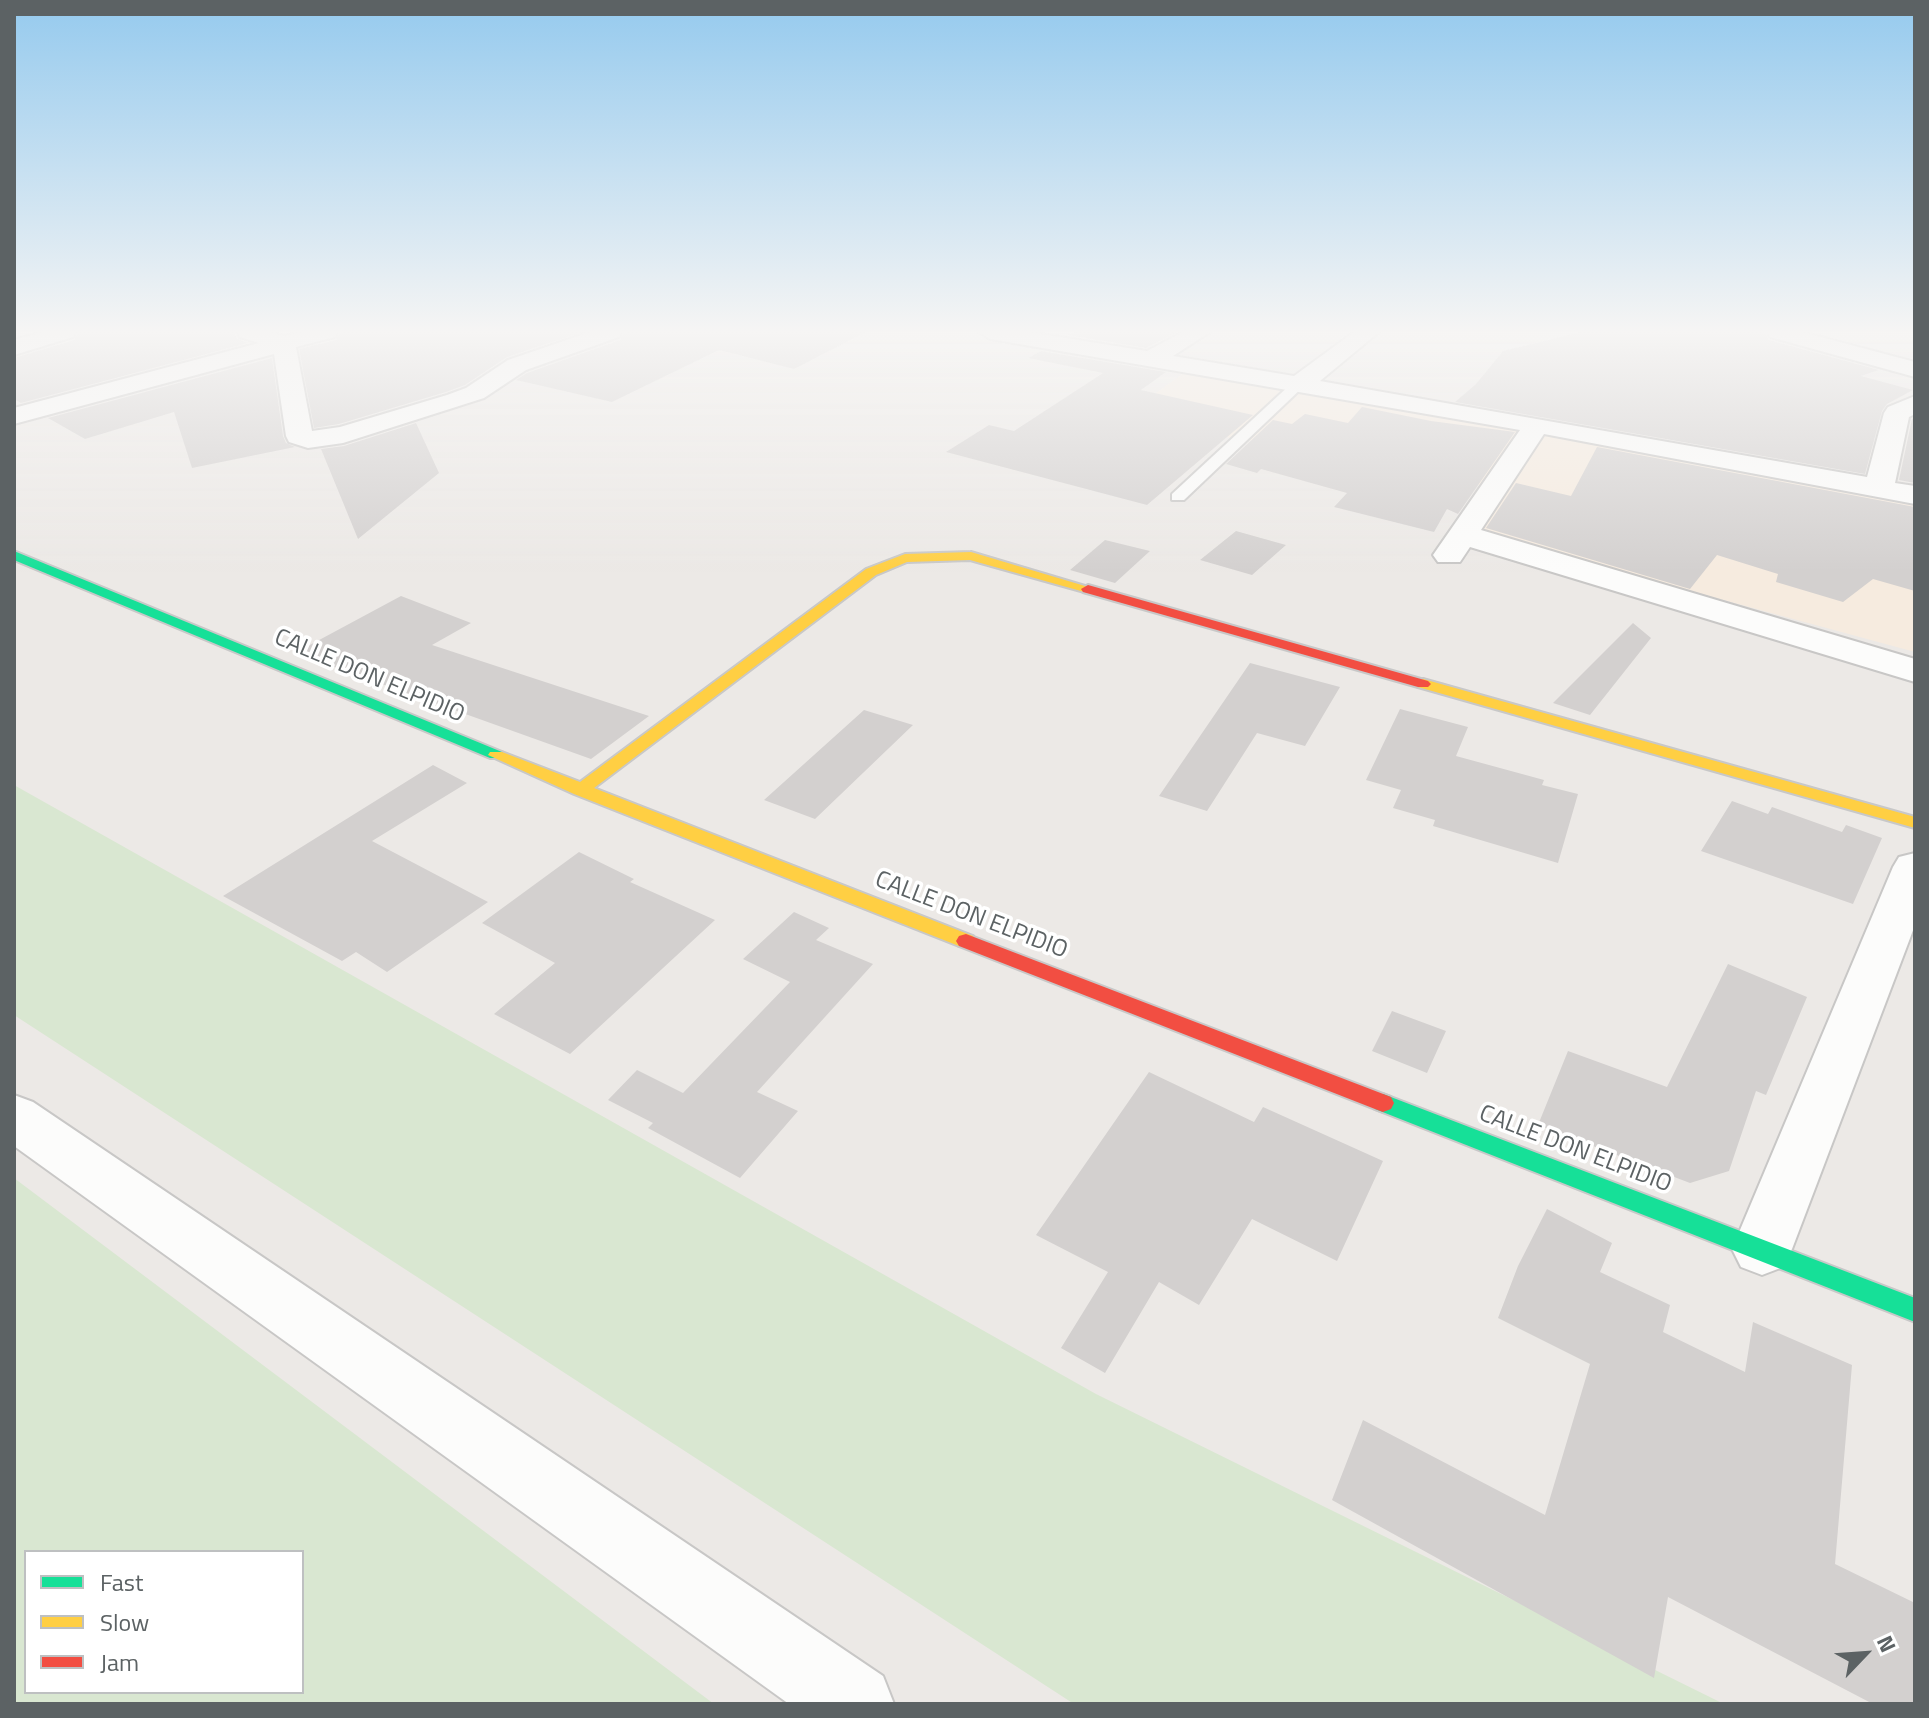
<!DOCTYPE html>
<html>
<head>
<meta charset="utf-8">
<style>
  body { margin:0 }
  #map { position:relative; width:1929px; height:1718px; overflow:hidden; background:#ece9e6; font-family:"Titillium Web",sans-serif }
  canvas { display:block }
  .frame { position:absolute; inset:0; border:16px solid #5c6264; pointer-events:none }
  .legend { position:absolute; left:24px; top:1550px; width:280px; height:144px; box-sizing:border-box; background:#fff; border:2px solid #bec0c1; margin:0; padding:10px 14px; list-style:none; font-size:24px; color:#5c6264 }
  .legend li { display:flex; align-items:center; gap:16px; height:40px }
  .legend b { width:40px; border:2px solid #bec0c1 }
  .north { position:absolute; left:1825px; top:1614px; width:80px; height:80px; -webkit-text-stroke:6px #fff; paint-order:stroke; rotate:65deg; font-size:22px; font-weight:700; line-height:32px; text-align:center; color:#5c6264 }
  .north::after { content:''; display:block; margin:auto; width:28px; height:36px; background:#5c6264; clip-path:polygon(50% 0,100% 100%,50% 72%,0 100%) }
</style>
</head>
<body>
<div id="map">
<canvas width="1929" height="1718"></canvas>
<div class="frame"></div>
<ul class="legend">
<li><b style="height:10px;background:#16e098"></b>Fast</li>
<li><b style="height:10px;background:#ffcf43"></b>Slow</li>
<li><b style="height:10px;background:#f24e42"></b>Jam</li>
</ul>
<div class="north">N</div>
</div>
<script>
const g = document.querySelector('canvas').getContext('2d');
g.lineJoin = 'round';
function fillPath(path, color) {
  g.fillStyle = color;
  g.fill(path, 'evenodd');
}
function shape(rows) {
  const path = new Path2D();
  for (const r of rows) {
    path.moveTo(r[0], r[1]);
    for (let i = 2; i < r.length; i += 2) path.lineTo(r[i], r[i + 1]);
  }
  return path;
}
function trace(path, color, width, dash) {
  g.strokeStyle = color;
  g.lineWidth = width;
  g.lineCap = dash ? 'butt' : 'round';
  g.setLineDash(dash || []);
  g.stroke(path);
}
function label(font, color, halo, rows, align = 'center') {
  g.font = font + ' "Titillium Web",sans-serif';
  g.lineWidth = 7;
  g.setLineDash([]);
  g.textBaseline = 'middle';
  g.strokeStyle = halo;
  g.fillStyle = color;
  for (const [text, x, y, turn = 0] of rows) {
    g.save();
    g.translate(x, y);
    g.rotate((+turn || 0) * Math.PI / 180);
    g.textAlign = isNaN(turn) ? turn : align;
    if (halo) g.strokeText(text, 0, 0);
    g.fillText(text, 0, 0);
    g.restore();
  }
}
fillPath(shape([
  [1188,370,1915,502,1915,652,1484,535,1483,486,1280,444,1114,423]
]), '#f6ebdf');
fillPath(shape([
  [14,785,1096,1394,1724,1704,1074,1704,14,1015],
  [14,1178,714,1704,14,1704],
  [26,1552,302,1552,302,1692,26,1692]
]), '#d9e7d1');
fillPath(shape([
  [79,332,234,332,237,339,248,343,21,403,14,399,14,358,74,340],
  [341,332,582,332,507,357,465,385,446,392,339,424,314,428,299,349,336,340],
  [625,332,866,332,794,369,719,350,612,402,516,380,527,373,620,340],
  [1075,332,1177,332,1146,348,1068,335],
  [1581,332,1764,332,1769,340,1879,370,1861,376,1913,390,1887,404,1882,411,1865,474,1455,402,1476,384,1503,351],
  [1041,351,1166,372,1141,390,1253,415,1147,505,946,452,989,425,1014,431,1103,373,1028,358],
  [272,358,283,436,286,443,295,447,192,468,174,412,85,439,48,418],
  [1362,407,1431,421,1515,432,1458,514,1447,509,1434,532,1334,507,1347,493,1261,469,1257,473,1226,464,1273,420,1292,424,1305,414,1348,423],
  [1915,417,1915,483,1899,480,1912,419],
  [416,423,439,473,358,539,321,449,344,446],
  [1597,447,1915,507,1915,591,1873,579,1843,602,1776,582,1778,574,1717,555,1690,589,1486,528,1516,483,1571,496],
  [1236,531,1286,545,1252,575,1200,560],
  [1105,540,1150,551,1115,583,1070,570],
  [401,596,471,623,432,645,649,716,591,759,295,653],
  [1633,623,1651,638,1590,715,1553,703],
  [1250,663,1340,687,1305,746,1257,733,1207,811,1159,796],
  [1400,709,1468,727,1456,756,1544,780,1542,785,1578,794,1558,863,1433,826,1435,820,1393,808,1401,790,1366,780],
  [864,710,913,725,815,819,764,800],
  [433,765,467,783,372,841,488,902,387,972,356,952,342,961,223,896],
  [1732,801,1768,814,1772,807,1842,832,1846,825,1882,838,1853,904,1701,851],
  [579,852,634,879,630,882,715,920,570,1054,494,1014,555,963,482,923],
  [794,912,829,928,816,940,873,964,757,1092,798,1111,740,1178,648,1128,653,1123,608,1100,637,1070,683,1093,790,982,743,959],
  [1728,964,1807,997,1766,1095,1756,1091,1729,1171,1690,1183,1538,1125,1568,1051,1667,1087],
  [1392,1011,1446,1031,1427,1073,1372,1051],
  [1149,1072,1254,1122,1263,1107,1383,1161,1337,1261,1252,1219,1199,1305,1159,1282,1105,1373,1061,1348,1108,1272,1036,1235],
  [1547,1209,1612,1243,1600,1272,1670,1305,1663,1332,1745,1372,1753,1322,1852,1365,1835,1564,1915,1603,1915,1704,1873,1704,1668,1597,1654,1678,1332,1500,1363,1420,1545,1515,1590,1364,1498,1318,1518,1266]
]), '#d3d0cf');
const lane = shape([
  [1292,383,1304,386,1184,500,1172,500,1172,494,1292,383]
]);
const street = shape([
  [43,332,76,332,73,337,14,355,14,340,43,332],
  [237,332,269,332,284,336,302,332,338,332,335,337,296,347,312,431,340,427,447,395,466,388,508,360,590,332,622,332,619,337,526,370,484,398,343,443,308,448,289,442,286,436,274,354,14,424,14,408,259,343,240,337,237,332],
  [979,332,1028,332,1147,351,1183,332,1210,332,1173,356,1294,376,1354,332,1379,332,1320,381,1867,477,1884,413,1888,407,1915,396,1915,414,1909,417,1895,483,1915,486,1915,504,1544,434,1481,530,1915,659,1915,682,1470,547,1460,562,1438,562,1433,555,1520,430,990,339,979,332],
  [1767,332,1802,332,1915,362,1915,377,1770,337,1767,332],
  [1915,853,1915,925,1792,1249,1783,1267,1762,1275,1741,1267,1732,1249,1893,867,1899,857,1915,853],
  [14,1095,33,1102,883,1676,894,1704,789,1704,14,1146,14,1095]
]);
const fast = shape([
  [14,551,502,752,504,755,502,758,490,758,14,560,14,551],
  [1383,1094,1915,1298,1915,1322,1375,1109,1372,1103,1375,1097,1383,1094]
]);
const slow = shape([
  [971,552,1095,589,1088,593,970,560,907,562,876,575,594,788,973,936,976,941,973,946,959,946,574,794,488,755,490,752,502,752,580,782,866,569,905,554,971,552],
  [1423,679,1915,817,1915,828,1418,687,1418,681,1423,679]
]);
const jam = shape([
  [1088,585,1428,681,1431,684,1428,687,1418,687,1083,592,1081,589,1088,585],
  [966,934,1391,1097,1394,1103,1391,1109,1383,1112,1375,1109,959,946,956,941,959,936,966,934]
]);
trace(lane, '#c8c7c6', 4);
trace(street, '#c8c7c6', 4);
trace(fast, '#c8c8c8', 4);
trace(slow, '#c8c8c8', 4);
trace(jam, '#c8c8c8', 4);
fillPath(lane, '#fcfcfb');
fillPath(street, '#fcfcfb');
fillPath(fast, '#16e098');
fillPath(slow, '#ffcf43');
fillPath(jam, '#f24e42');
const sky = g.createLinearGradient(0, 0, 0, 572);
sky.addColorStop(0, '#95caee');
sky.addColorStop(0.58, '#f6f5f4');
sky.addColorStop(1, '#f6f5f400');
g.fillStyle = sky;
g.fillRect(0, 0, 1929, 572);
label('24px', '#5c6264', '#fff', [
  ["CALLE DON ELPIDIO",369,677,23],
  ["CALLE DON ELPIDIO",971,916,21],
  ["CALLE DON ELPIDIO",1575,1150,21]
]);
</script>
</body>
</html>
